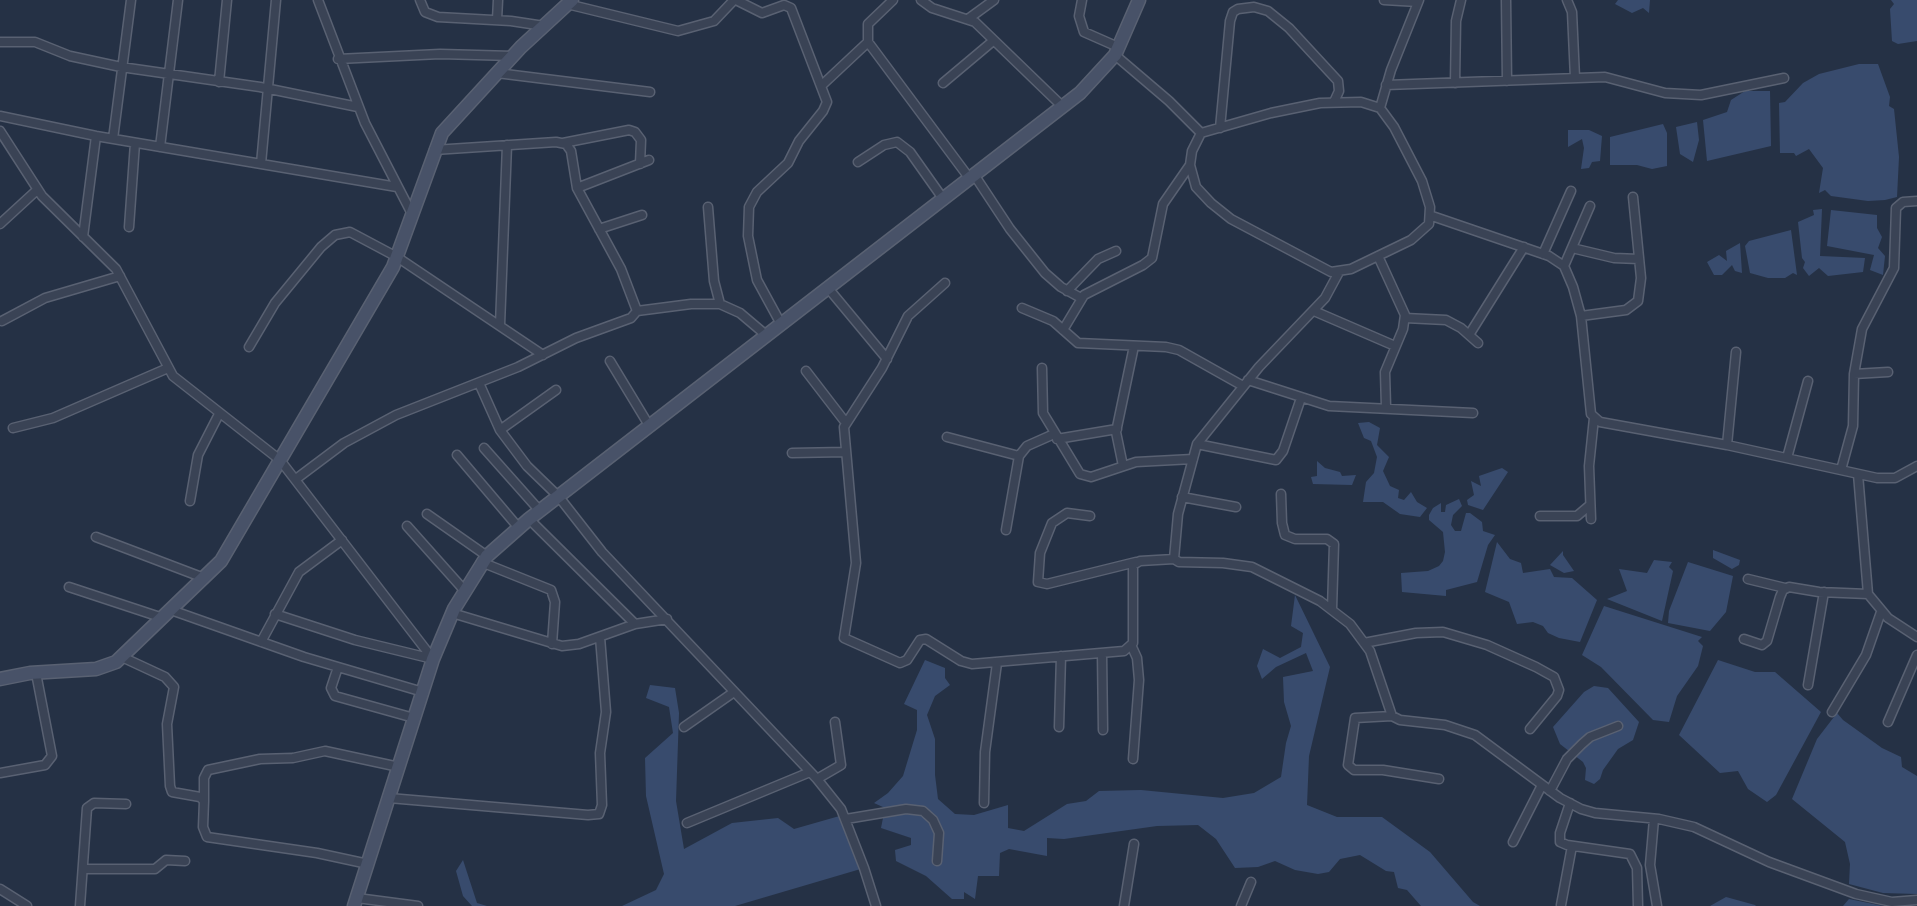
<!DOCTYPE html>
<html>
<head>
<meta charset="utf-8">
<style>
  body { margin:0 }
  canvas { display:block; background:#253145 }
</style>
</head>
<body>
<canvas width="1917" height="906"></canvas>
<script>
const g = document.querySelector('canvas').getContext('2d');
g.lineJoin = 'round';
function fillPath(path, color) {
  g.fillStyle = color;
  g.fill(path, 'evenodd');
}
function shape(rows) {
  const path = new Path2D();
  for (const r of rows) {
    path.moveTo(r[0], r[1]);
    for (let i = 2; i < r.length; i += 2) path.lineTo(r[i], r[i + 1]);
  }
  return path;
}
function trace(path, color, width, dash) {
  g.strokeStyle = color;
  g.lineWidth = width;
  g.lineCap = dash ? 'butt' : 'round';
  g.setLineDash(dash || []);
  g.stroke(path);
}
fillPath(shape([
  [1618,0,1650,0,1649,13,1643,8,1632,13,1615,4],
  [1891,0,1917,0,1917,41,1898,44,1892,41,1890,9,1894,4],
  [1859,64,1878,64,1890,97,1889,106,1894,109,1899,157,1897,197,1885,200,1868,201,1831,196,1825,190,1819,193,1823,168,1809,149,1796,156,1794,153,1780,153,1779,103,1785,102,1803,83,1819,74],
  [1745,91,1770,91,1771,146,1707,161,1703,120,1727,112,1731,100],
  [1697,122,1699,140,1693,162,1680,154,1676,127],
  [1663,124,1667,133,1667,166,1652,169,1637,165,1610,165,1610,137],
  [1568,130,1589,130,1602,136,1600,161,1592,162,1589,168,1581,169,1584,148,1582,139,1568,147],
  [1822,209,1820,256,1865,258,1863,272,1828,276,1819,268,1809,276,1803,268,1805,262,1802,258,1798,222,1814,215,1813,210],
  [1831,210,1877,215,1877,228,1882,237,1878,248,1885,256,1883,275,1870,270,1874,255,1827,246],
  [1791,230,1797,275,1793,273,1785,278,1768,278,1750,273,1745,246,1749,241],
  [1740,243,1742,273,1735,271,1732,265,1722,275,1714,275,1707,262,1719,255,1727,261,1726,251],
  [1369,422,1380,428,1377,445,1389,457,1383,471,1390,486,1399,490,1398,498,1404,500,1411,492,1417,502,1427,508,1420,517,1400,514,1383,502,1363,502,1366,482,1374,473,1377,457,1371,441,1364,438,1358,423],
  [1317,461,1325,468,1340,472,1342,476,1356,475,1352,485,1313,484,1311,477,1317,476],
  [1502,468,1508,472,1483,510,1468,505,1467,500,1474,495,1471,481,1481,486,1479,476],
  [1459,499,1462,506,1453,515,1451,525,1455,531,1461,531,1466,513,1470,513,1482,522,1483,531,1495,535,1488,545,1477,582,1446,590,1446,596,1402,592,1401,573,1428,571,1439,566,1443,561,1445,552,1443,532,1429,520,1429,515,1433,508,1441,503,1441,512,1445,512,1446,505],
  [1497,542,1510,559,1521,563,1523,573,1550,569,1554,577,1572,578,1597,600,1580,642,1559,638,1548,633,1543,626,1533,622,1517,624,1509,602,1485,592],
  [1713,550,1740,560,1739,565,1732,569,1713,558],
  [1563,551,1563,555,1574,571,1564,573,1550,565],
  [1654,560,1672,562,1669,567,1673,571,1662,621,1607,599,1627,591,1619,569,1647,573],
  [1688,562,1733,576,1726,612,1710,631,1668,623,1669,611],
  [1295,595,1330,667,1309,756,1307,805,1337,817,1382,817,1430,852,1473,902,1480,906,1421,906,1407,890,1398,888,1394,872,1386,871,1360,855,1340,859,1329,872,1318,874,1295,870,1275,861,1258,867,1235,868,1216,839,1198,825,1157,826,1064,839,1047,838,1047,856,1009,849,1000,853,999,876,978,876,975,899,964,892,964,899,952,899,926,876,896,861,895,850,911,845,911,838,881,828,885,808,874,803,888,793,903,776,917,730,917,710,904,704,925,660,945,668,945,678,950,685,935,696,927,715,935,739,935,775,938,799,955,814,974,815,1008,805,1008,828,1024,831,1067,804,1086,801,1099,791,1141,790,1223,798,1254,793,1281,777,1286,743,1291,726,1284,702,1283,677,1313,671,1306,653,1276,667,1262,679,1257,666,1263,649,1280,658,1301,647,1303,633,1291,626],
  [1604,606,1702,637,1698,641,1703,646,1698,666,1677,696,1669,722,1653,720,1601,667,1582,655],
  [1718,660,1755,672,1775,672,1821,712,1776,795,1767,802,1748,789,1738,771,1720,773,1679,735],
  [650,685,675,688,679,713,676,801,684,849,732,823,778,818,794,829,843,815,864,868,735,906,622,906,656,890,664,874,646,796,645,758,673,733,669,707,646,698],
  [1594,686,1608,688,1639,722,1633,740,1618,749,1603,770,1600,779,1594,784,1585,780,1586,768,1583,762,1560,744,1553,727,1584,692],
  [1837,713,1843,720,1882,748,1901,757,1902,767,1917,776,1917,894,1883,893,1849,884,1850,864,1845,842,1792,799,1817,739],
  [463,860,477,903,487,906,472,906,463,896,456,871],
  [1726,897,1755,905,1756,906,1710,906],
  [1849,899,1883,906,1843,906]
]), '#384b6d');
const street = shape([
  [318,0,365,123,412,214],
  [420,0,425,12,438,17,511,21,544,26],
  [736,0,762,13,784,5,791,8,827,102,823,111,799,141,788,163,757,192,749,207,748,236,757,280,781,324],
  [893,0,868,24,868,42,970,179],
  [921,0,932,8,975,22,1063,107],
  [1082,0,1079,16,1084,32,1118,47],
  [1384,0,1418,2],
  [1506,0,1507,81],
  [1567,0,1572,12,1575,78],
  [567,4,678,31,714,21,734,0],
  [968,19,994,0],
  [497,20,498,0],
  [0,42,35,42,70,56,121,67,260,87,358,107],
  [1115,55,1169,101,1201,133,1271,113,1320,103,1361,102,1380,108,1394,127,1422,181,1430,207,1429,224,1411,240,1351,269,1331,272,1231,219,1211,203,1196,187,1190,165,1192,151,1201,133],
  [338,59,440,54,513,56],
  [497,73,650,92],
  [219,82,227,0],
  [943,83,993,41],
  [1455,83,1456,21,1461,0],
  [1386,85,1605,77,1665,93,1701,95,1784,78],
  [821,86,868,42],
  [1380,108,1391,70,1419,0],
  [0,116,96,136,397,187],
  [1220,128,1230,21,1233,12,1238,9,1254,7,1268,11,1289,28,1338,81,1339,91,1334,102],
  [0,131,42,196,116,269,173,376,280,460,433,659],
  [113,139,131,0],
  [563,143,629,130,635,132,641,140,640,164],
  [160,147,178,0],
  [858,162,884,145,897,142,910,152,944,200],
  [261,164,276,0],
  [975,176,1010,229,1045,273,1061,287,1081,298],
  [577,188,649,160],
  [708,207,714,281,720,304],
  [1432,216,1549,256,1564,266,1573,287,1581,316,1591,414,1600,422,1727,445,1877,478,1895,478,1917,466],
  [0,224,37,190],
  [129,227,135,143],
  [599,229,642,215],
  [83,237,96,136],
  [1572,248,1614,258,1639,259],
  [1543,254,1571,191],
  [1378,256,1405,315,1403,329,1385,372,1386,407],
  [1564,266,1590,206],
  [1339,272,1325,298,1259,367,1197,444,1178,514,1174,559,1179,562,1223,563,1252,567,1320,601,1350,624,1370,651,1392,716,1400,720,1445,725,1475,735,1560,798,1581,809,1595,813,1659,819,1694,827,1769,862,1856,894,1892,902,1917,900],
  [945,283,908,316,882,368,844,427,856,563,844,638,900,663,907,660,920,640,926,639,961,661,972,664,1124,651,1133,643,1133,565,1140,561,1174,559],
  [828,288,887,359],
  [1067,291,1098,259,1116,251],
  [1022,308,1053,321,1078,343,1166,347,1179,350,1243,386],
  [637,311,691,304,720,304,740,313,766,335],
  [1314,311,1395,346],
  [1581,316,1626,310,1638,301,1641,278,1633,197],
  [1405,318,1446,320,1461,328,1478,343],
  [2,321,45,298,120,276],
  [500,325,507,145],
  [1063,330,1084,295,1143,265,1152,258,1163,204,1190,165],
  [1469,335,1524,247],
  [249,347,275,303,321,247,335,235,350,232,397,257,543,355],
  [610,361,650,427],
  [1042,368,1043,413,1080,474,1091,477,1136,462,1193,459],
  [806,371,846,423],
  [1854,374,1888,372],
  [1248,380,1329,406,1473,413],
  [479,383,500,430,527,466,559,497,602,552,817,779,841,809,864,868,876,906],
  [13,428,53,418,168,368],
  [500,430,556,390],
  [947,437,1019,456],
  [1057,439,1117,429],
  [1197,444,1276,460,1283,451,1301,398],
  [1727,445,1736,352],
  [484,448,540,511],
  [792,453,845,452],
  [457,455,518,527],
  [1787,458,1808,381],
  [1123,466,1116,432,1134,346],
  [1841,470,1853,426,1854,374,1862,329,1894,268,1896,208,1903,202,1917,201],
  [1858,474,1868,594],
  [296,479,344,443,396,415,518,367,576,338,631,318,637,311,621,269,577,188,571,151,566,144,556,142,434,150],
  [1281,494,1282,523,1285,535,1295,539,1327,539,1334,544,1332,609],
  [1182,497,1236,507],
  [190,501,198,455,219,414],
  [427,514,487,556],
  [1090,516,1067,513,1052,523,1040,553,1038,582,1047,584,1136,562],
  [1540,516,1577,516,1590,505],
  [529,519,635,624],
  [1591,519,1589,466,1594,418],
  [407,526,464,590],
  [1006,530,1019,456,1027,446,1054,434],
  [96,537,204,578],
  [481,562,551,590,555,602,552,644],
  [1748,579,1785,588],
  [69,587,163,618],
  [171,610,304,657,423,692],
  [452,613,562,646,579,644,635,624,667,619],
  [275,614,355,640,433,659],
  [1744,639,1762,645,1767,641,1780,597,1783,590,1789,587,1819,592,1868,594,1888,618,1917,637],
  [261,642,299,572,342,540],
  [1364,643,1416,633,1443,632,1487,645,1536,667,1554,677,1559,690,1557,696,1530,729],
  [1132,647,1137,658,1139,680,1133,759],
  [1102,653,1103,730],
  [122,657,165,677,174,687,167,724,170,786,172,792,200,797,204,801,203,827,207,837,317,853,368,864],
  [338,667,331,688,335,696,414,718],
  [1808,685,1824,592],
  [1832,712,1866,655,1881,612],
  [1392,716,1355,718,1348,765,1354,770,1383,770,1439,779],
  [1888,722,1917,655],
  [684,727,734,692],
  [1059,727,1061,656],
  [0,773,45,765,52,756,36,673],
  [817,779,841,765,835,722],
  [1550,791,1567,759,1582,744,1590,737,1618,726],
  [389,798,588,815,599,814,602,805,600,753,606,712,600,637],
  [204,801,204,778,208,770,260,759,293,758,325,751,399,767],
  [984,803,985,752,997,663],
  [1570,803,1560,833,1560,842,1567,845,1630,854,1637,868,1638,906],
  [846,819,906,809,923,811,933,820,939,833,937,861],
  [1654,819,1650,865,1657,906],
  [687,823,810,772],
  [1513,842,1542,785],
  [84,869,155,869,166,860,185,861],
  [0,889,27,906],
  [357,898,418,906],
  [1561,905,1572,846],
  [80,906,87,808,94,803,126,804],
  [1124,906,1134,844],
  [1241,906,1251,882]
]);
const secondary = shape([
  [0,679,30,673,96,669,116,662,221,561,393,267,442,133,521,47,572,0],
  [354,906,433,659,454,609,487,556,529,519,1080,93,1115,55,1139,0]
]);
trace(street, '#596172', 11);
trace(secondary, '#596172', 15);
trace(street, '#3a4355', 8);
trace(secondary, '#485268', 12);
</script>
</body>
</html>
